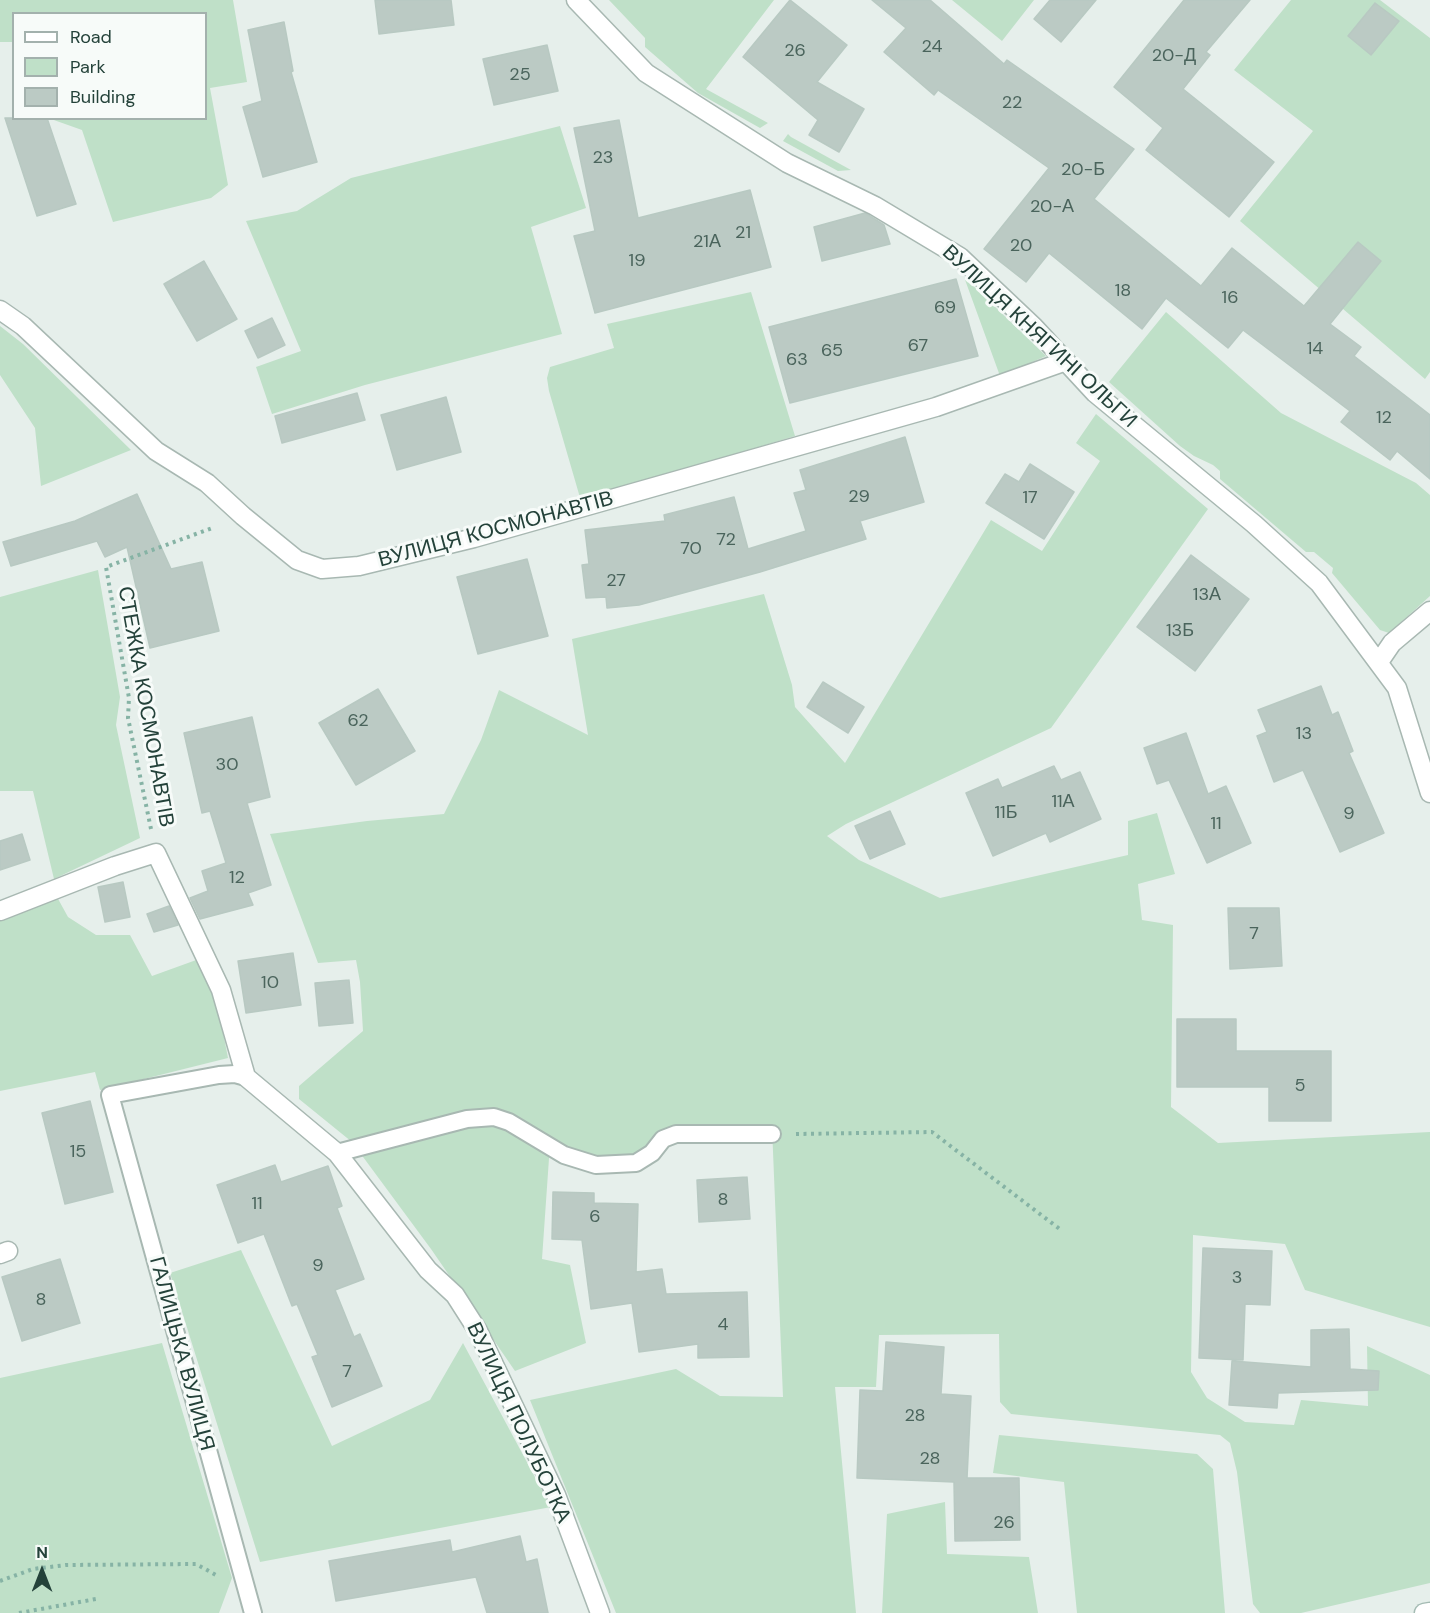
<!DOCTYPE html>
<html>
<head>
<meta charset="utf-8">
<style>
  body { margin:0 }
  #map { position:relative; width:1430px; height:1613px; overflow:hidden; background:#e6efeb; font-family:"DM Sans",sans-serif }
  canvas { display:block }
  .legend { position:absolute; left:12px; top:12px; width:195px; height:108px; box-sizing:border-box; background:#f7fbf9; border:2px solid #a3b1ad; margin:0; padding:8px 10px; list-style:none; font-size:18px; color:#24423a }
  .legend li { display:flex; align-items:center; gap:12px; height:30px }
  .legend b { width:30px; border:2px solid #a3b1ad }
  .north { position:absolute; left:12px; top:1541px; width:60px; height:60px; -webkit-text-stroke:4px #f7fbf9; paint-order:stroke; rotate:0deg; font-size:16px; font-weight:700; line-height:24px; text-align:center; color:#24423a }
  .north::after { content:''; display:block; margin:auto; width:21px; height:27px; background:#24423a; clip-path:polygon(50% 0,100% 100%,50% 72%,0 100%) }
</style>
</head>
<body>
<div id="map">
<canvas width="1430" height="1613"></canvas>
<ul class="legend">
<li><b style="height:8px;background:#fff"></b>Road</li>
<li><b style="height:16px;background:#bfe0c8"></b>Park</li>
<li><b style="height:16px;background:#bbcac4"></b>Building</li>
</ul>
<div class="north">N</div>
</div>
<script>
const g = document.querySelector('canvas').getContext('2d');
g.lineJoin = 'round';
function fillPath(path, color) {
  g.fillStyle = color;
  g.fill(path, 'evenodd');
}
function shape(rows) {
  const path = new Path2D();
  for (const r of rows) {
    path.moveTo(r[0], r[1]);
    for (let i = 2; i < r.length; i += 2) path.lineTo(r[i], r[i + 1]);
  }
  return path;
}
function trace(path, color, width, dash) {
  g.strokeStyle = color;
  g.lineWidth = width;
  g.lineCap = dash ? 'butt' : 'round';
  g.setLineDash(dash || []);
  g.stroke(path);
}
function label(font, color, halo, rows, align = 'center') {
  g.font = font + ' "DM Sans",sans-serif';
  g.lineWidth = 6;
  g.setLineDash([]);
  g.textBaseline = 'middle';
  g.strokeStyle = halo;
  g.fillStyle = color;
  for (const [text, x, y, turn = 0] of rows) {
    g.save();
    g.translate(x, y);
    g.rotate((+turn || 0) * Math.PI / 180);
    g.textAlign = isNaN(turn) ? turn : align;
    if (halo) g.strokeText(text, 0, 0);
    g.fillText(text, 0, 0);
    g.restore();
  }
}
fillPath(shape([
  [0,0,233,0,247,82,210,88,228,185,211,198,113,222,82,130,51,119,206,118,206,14,14,14,13,42,0,42],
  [609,0,774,0,706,89,768,123,760,128,698,93,645,47,645,38],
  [952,0,1034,0,1002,41],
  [1291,0,1380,0,1430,38,1430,372,1425,379,1240,221,1313,131,1234,70],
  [560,126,586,208,531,227,562,334,365,385,272,414,256,367,301,351,246,221,297,211,351,178],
  [788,134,791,137,851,170,838,171,783,141],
  [964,277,1046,356,1000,376],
  [751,292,795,436,581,501,549,391,547,378,550,367,614,348,607,324],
  [1166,312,1281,413,1416,483,1430,495,1430,596,1389,633,1380,630,1332,573,1333,568,1314,552,1306,552,1220,479,1220,471,1213,465,1194,456,1180,446,1109,382],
  [0,326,23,344,131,450,41,486,35,428,0,375],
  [1096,414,1208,509,1051,728,846,824,827,836,859,860,940,898,1128,855,1128,821,1157,813,1175,874,1138,884,1142,920,1173,925,1171,1107,1218,1143,1430,1132,1430,1327,1305,1290,1285,1244,1193,1235,1191,1372,1207,1398,1245,1422,1294,1425,1301,1400,1368,1406,1367,1346,1430,1375,1430,1583,1301,1613,1260,1613,1253,1604,1237,1472,1230,1443,1220,1435,1011,1414,1000,1402,999,1334,879,1335,876,1387,835,1387,856,1613,616,1613,530,1400,676,1369,720,1396,783,1397,772,1127,673,1126,662,1133,649,1148,633,1158,599,1158,550,1144,542,1259,570,1265,586,1343,515,1371,431,1249,352,1142,299,1099,299,1086,363,1031,360,982,356,960,318,963,270,834,367,821,444,814,481,740,499,690,588,735,572,639,764,594,792,685,795,707,845,763,991,520,1042,551,1100,461,1076,443],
  [98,570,120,697,116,725,140,838,54,879,33,791,0,791,0,597],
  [57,897,68,917,96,935,130,935,152,976,199,959,216,996,228,1058,100,1090,95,1072,0,1091,0,919],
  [241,1250,332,1446,430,1400,463,1343,551,1507,260,1562,170,1273],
  [162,1343,232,1578,219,1613,0,1613,0,1378],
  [999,1435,1197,1454,1213,1469,1225,1613,1077,1613,1064,1482,993,1473],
  [945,1502,947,1554,1029,1557,1038,1613,882,1613,887,1514]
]), '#bfe0c8');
const building = shape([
  [375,0,451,0,454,25,379,34,375,0],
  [790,0,847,45,817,82,864,109,839,152,809,135,818,120,743,57,790,0],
  [872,0,930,0,1004,64,1007,60,1134,149,1094,199,1201,286,1232,248,1304,306,1358,242,1381,261,1330,324,1361,347,1354,356,1430,415,1430,479,1397,451,1390,460,1341,422,1350,411,1243,330,1228,348,1166,298,1142,329,1049,253,1026,282,984,249,1049,168,938,90,934,95,884,52,906,28,872,0],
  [1050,0,1096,0,1061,42,1034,19,1050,0],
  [1184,0,1250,0,1206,52,1210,55,1183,89,1274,162,1229,217,1146,150,1163,128,1114,87,1184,0],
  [1375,3,1399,21,1371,55,1348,36,1375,3],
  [284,22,293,71,291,72,317,162,263,177,243,107,262,101,248,30,284,22],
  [547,45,558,91,494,105,483,59,547,45],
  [5,118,47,118,76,204,37,216,5,118],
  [619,120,638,218,750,190,771,267,595,313,574,236,595,231,574,128,619,120],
  [865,213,884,225,890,244,822,261,814,227,865,213],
  [204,261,237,319,197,341,164,284,204,261],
  [956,279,978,356,790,403,769,327,956,279],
  [272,318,285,345,258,358,245,331,272,318],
  [357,393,365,420,282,443,275,416,357,393],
  [446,397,461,452,397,470,381,415,446,397],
  [905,437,924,502,860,521,866,539,760,572,639,605,607,608,606,597,586,598,582,565,589,564,585,530,665,521,664,515,734,497,748,549,806,531,794,493,806,490,800,470,905,437],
  [1030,464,1074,492,1044,539,986,503,1005,474,1019,482,1030,464],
  [137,494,171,569,202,562,219,631,150,648,127,547,105,557,97,541,11,566,3,542,75,521,137,494],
  [1191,555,1249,599,1195,671,1137,627,1191,555],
  [527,559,548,636,478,654,457,577,527,559],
  [823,682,864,707,848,733,807,707,823,682],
  [1321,686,1332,715,1338,712,1353,751,1349,753,1384,833,1340,852,1303,770,1274,782,1257,736,1267,732,1258,710,1321,686],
  [378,689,415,751,356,785,319,723,378,689],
  [252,717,270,797,247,803,271,885,248,893,253,905,200,919,190,898,208,891,202,871,226,863,210,811,202,813,184,733,252,717],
  [1186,733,1208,794,1226,786,1251,843,1207,863,1169,780,1157,784,1144,748,1186,733],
  [1054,766,1061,780,1080,772,1101,819,1050,842,1046,833,993,856,966,793,998,779,1002,788,1054,766],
  [890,811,905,844,870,859,855,826,890,811],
  [22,834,30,860,0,870,0,841,22,834],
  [123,882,130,917,105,922,98,887,123,882],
  [169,906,178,925,154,932,147,914,169,906],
  [1228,908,1279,908,1282,966,1230,969,1228,908],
  [293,953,301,1005,246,1013,238,961,293,953],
  [349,980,353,1023,319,1026,315,983,349,980],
  [1177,1019,1236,1019,1236,1051,1331,1051,1331,1121,1269,1121,1269,1087,1177,1087,1177,1019],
  [90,1101,113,1192,65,1204,42,1113,90,1101],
  [275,1165,281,1182,328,1166,342,1206,337,1208,364,1279,335,1290,354,1337,360,1334,382,1386,332,1407,312,1357,318,1355,297,1304,292,1306,264,1234,238,1243,217,1185,275,1165],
  [747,1177,750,1219,699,1222,697,1180,747,1177],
  [553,1192,594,1193,594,1203,638,1204,636,1272,662,1269,666,1294,747,1292,749,1357,698,1358,698,1344,639,1352,632,1303,591,1309,582,1240,552,1239,553,1192],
  [1203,1248,1272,1251,1270,1305,1245,1304,1243,1360,1199,1358,1203,1248],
  [60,1259,80,1323,22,1341,2,1277,60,1259],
  [1349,1329,1350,1369,1379,1371,1378,1390,1278,1393,1277,1408,1229,1405,1232,1361,1311,1367,1311,1330,1349,1329],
  [886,1342,944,1347,941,1394,971,1396,967,1478,1019,1478,1020,1540,955,1541,954,1482,857,1478,860,1390,883,1391,886,1342],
  [520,1536,526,1562,537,1559,548,1613,487,1613,476,1577,336,1601,329,1561,450,1540,452,1552,520,1536]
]);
fillPath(building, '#bbcac4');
trace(building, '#b8c9c2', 1.5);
const service = shape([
  [246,1077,235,1074,219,1075,110,1095,253,1613],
  [337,1153,467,1119,494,1117,509,1122,564,1155,596,1165,636,1163,652,1153,663,1139,676,1134,772,1134]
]);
const minor = shape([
  [576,0,646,73,787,163,875,206,960,257,1034,327,1095,393,1254,524,1319,583,1397,688,1430,793],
  [0,310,23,326,156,451,207,483,243,516,297,560,322,569,359,566,474,538,936,407,1066,361],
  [1379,662,1392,643,1430,611],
  [0,911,115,866,156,853,221,990,246,1077,337,1153,428,1270,455,1295,478,1331,556,1495,600,1613],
  [0,1254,8,1251]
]);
const secondary = shape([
  [1424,1613,1430,1612]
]);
trace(service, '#a8b8b2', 20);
trace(minor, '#a8b8b2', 21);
trace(secondary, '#a4bbb3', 21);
trace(shape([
  [151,829,128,718,129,698,106,567,215,527],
  [796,1134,932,1132,1061,1230],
  [0,1581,33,1569,66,1565,196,1564,216,1575],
  [19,1613,96,1599]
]), '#86b3a5', 4, [3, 4.5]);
trace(service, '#fff', 16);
trace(minor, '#fff', 18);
trace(secondary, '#fff', 18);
label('18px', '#4a645c', null, [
  ["24",932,47],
  ["26",795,51],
  ["20-Д",1174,56],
  ["25",520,75],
  ["22",1012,103],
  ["23",603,158],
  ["20-Б",1083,170],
  ["20-А",1052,207],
  ["21",743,233],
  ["21А",707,242],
  ["20",1021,246],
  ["19",637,261],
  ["18",1123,291],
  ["16",1230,298],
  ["69",945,308],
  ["67",918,346],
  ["14",1315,349],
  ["65",832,351],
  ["63",797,360],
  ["12",1384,418],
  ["29",859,497],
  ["17",1030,498],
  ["72",726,540],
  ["70",691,549],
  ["27",616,581],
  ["13А",1207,595],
  ["13Б",1180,631],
  ["62",358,721],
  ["13",1304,734],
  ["30",227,765],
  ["11А",1063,802],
  ["11Б",1006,813],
  ["9",1349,814],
  ["11",1216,824],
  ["12",237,878],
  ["7",1254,934],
  ["10",270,983],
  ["5",1300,1086],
  ["15",78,1152],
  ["8",723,1200],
  ["11",257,1204],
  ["6",595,1217],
  ["9",318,1266],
  ["3",1237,1278],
  ["8",41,1300],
  ["4",723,1325],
  ["7",347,1372],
  ["28",915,1416],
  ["28",930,1459],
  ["26",1004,1523]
]);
label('21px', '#24423a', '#f7fbf9', [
  ["ВУЛИЦЯ КНЯГИНІ ОЛЬГИ",1039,337,43],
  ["ВУЛИЦЯ КОСМОНАВТІВ",496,530,-15],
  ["СТЕЖКА КОСМОНАВТІВ",145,707,80],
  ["ГАЛИЦЬКА ВУЛИЦЯ",181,1354,75],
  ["ВУЛИЦЯ ПОЛУБОТКА",518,1423,65]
]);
</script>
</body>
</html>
